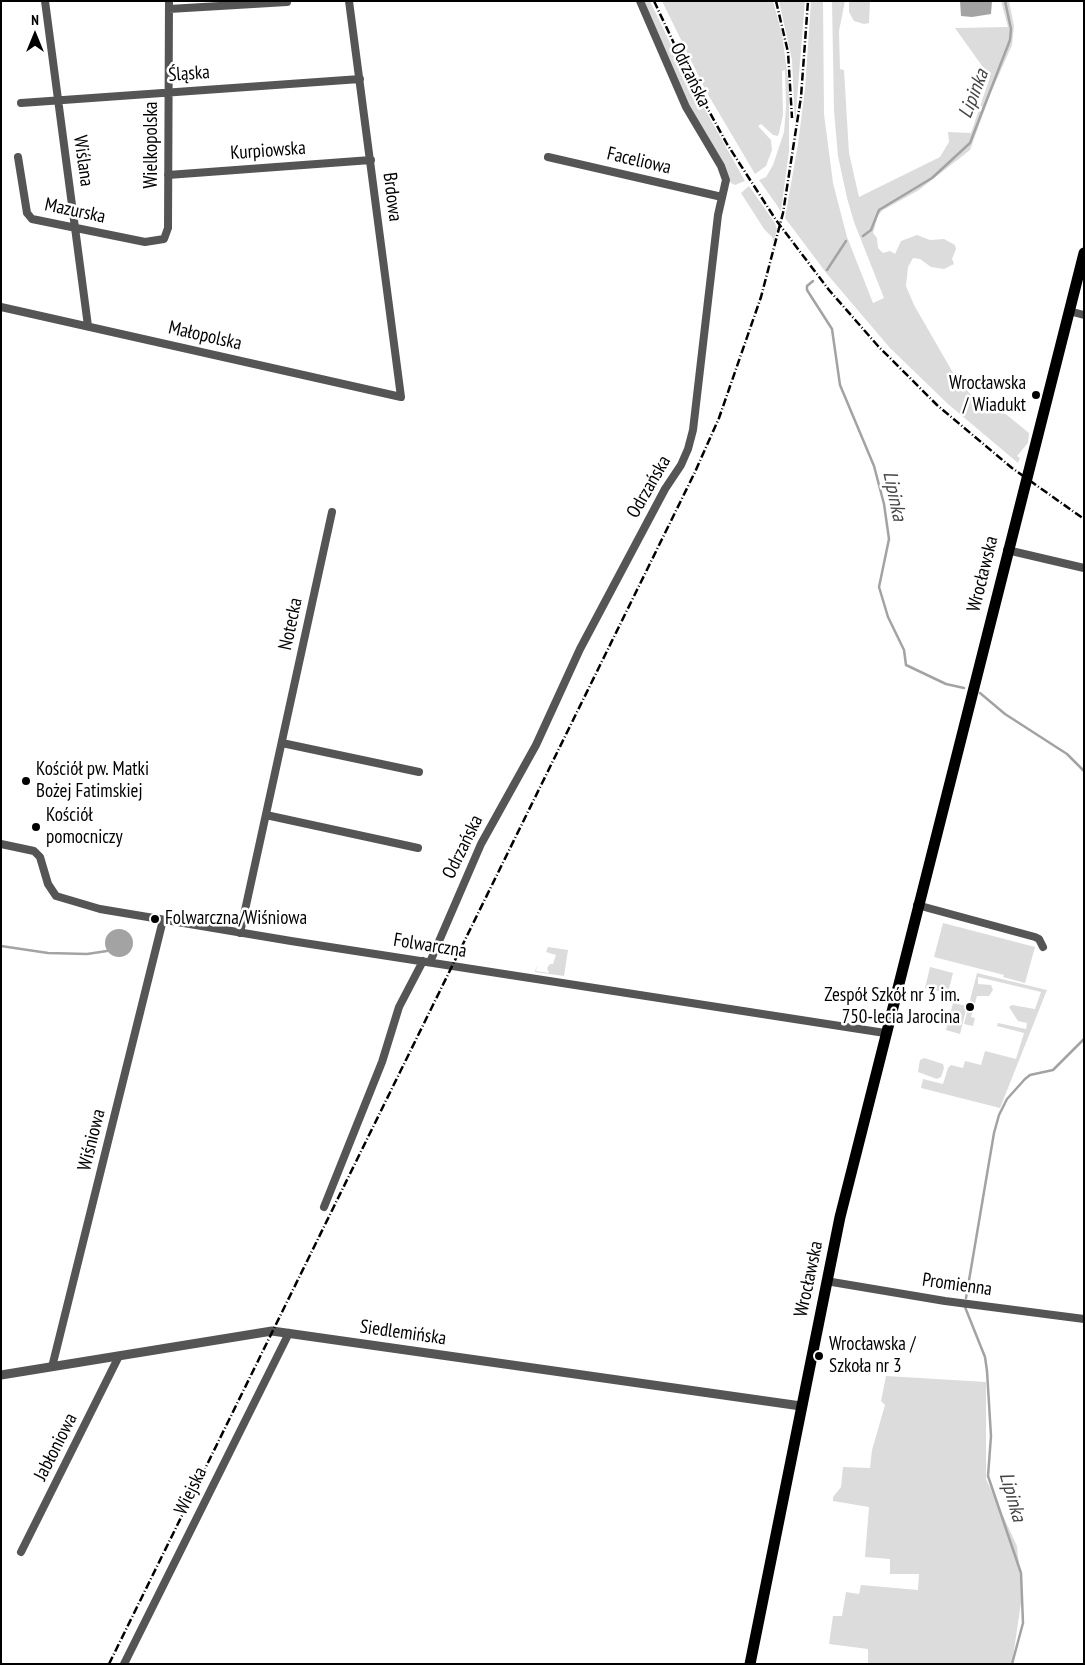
<!DOCTYPE html>
<html>
<head>
<meta charset="utf-8">
<style>
  body { margin:0 }
  #map { position:relative; width:1085px; height:1665px; overflow:hidden; background:#fff; font-family:"PT Sans Narrow",sans-serif }
  canvas { display:block }
  .frame { position:absolute; inset:0; border:2px solid #000; pointer-events:none }
  .north { position:absolute; left:10px; top:10px; width:50px; height:50px; -webkit-text-stroke:4px #fff; paint-order:stroke; rotate:0deg; font-size:14px; font-weight:700; line-height:20px; text-align:center; color:#000 }
  .north::after { content:''; display:block; margin:auto; width:18px; height:22px; background:#000; clip-path:polygon(50% 0,100% 100%,50% 72%,0 100%) }
</style>
</head>
<body>
<div id="map">
<canvas width="1085" height="1665"></canvas>
<div class="frame"></div>
<div class="north">N</div>
</div>
<script>
const g = document.querySelector('canvas').getContext('2d');
g.lineJoin = 'round';
function fillPath(path, color) {
  g.fillStyle = color;
  g.fill(path, 'evenodd');
}
function shape(rows) {
  const path = new Path2D();
  for (const r of rows) {
    if (r.length === 3) {
      path.moveTo(r[0] + r[2], r[1]);
      path.arc(r[0], r[1], r[2], 0, 2 * Math.PI);
      continue;
    }
    path.moveTo(r[0], r[1]);
    for (let i = 2; i < r.length; i += 2) path.lineTo(r[i], r[i + 1]);
  }
  return path;
}
function trace(path, color, width, dash) {
  g.strokeStyle = color;
  g.lineWidth = width;
  g.lineCap = dash ? 'butt' : 'round';
  g.setLineDash(dash || []);
  g.stroke(path);
}
function label(font, color, halo, rows, align = 'center') {
  g.font = font + ' "PT Sans Narrow",sans-serif';
  g.lineWidth = 5;
  g.setLineDash([]);
  g.textBaseline = 'middle';
  g.strokeStyle = halo;
  g.fillStyle = color;
  for (const [text, x, y, turn = 0] of rows) {
    g.save();
    g.translate(x, y);
    g.rotate((+turn || 0) * Math.PI / 180);
    g.textAlign = isNaN(turn) ? turn : align;
    if (halo) g.strokeText(text, 0, 0);
    g.fillText(text, 0, 0);
    g.restore();
  }
}
fillPath(shape([
  [642,1,650,1,683,70,745,181,735,185,731,183,689,106],
  [662,1,773,1,782,34,789,86,789,151,781,211,759,180,766,177,773,165,784,132,786,108,785,70,782,71,783,115,779,133,778,136,773,135,761,124,758,126,771,140,772,150,766,166,755,174,706,91],
  [779,1,805,1,795,124,792,60],
  [811,1,823,1,824,114,833,183,847,237,873,303,884,298,854,222,847,198,838,156,834,111,832,1,845,1,839,31,840,69,844,70,849,153,859,197,940,157,949,142,948,132,971,133,990,77,955,28,1008,27,1001,1,1009,1,1014,26,1012,45,990,95,970,150,919,190,883,210,878,215,873,233,877,238,878,248,883,253,890,251,895,254,901,241,917,235,930,240,944,239,955,245,956,249,952,259,954,264,944,269,931,267,920,259,913,258,908,267,906,286,914,305,956,378,973,397,996,406,1029,433,1028,443,1017,456,1020,458,1018,463,948,404,890,348,827,274,785,218,798,144,805,89],
  [870,1,869,23,864,24,854,21,849,12,849,1],
  [749,186,775,223,777,229,774,242,772,237,764,229,741,193],
  [943,923,1035,947,1025,983,1003,977,1004,975,934,957],
  [548,947,568,950,564,976,535,972,536,968,537,966,536,971,549,973,547,968,550,964,553,964,556,955,546,952],
  [930,967,953,973,948,993,925,988],
  [977,973,1047,990,1000,1108,921,1088,923,1079,943,1084,948,1068,951,1065,963,1068,965,1061,981,1065,985,1051,1016,1059,1024,1033,997,1026,998,1023,1026,1029,1027,1023,1018,1021,1009,1007,1012,1005,1035,1009,1041,992,978,977,978,984,991,985,993,990,989,996,977,996,971,1017,975,1018,973,1026,964,1024],
  [953,1003,967,1006,960,1034,946,1030],
  [924,1058,943,1064,944,1068,941,1077,937,1079,918,1072,920,1060],
  [886,1376,986,1382,986,1479,1017,1546,1022,1596,1012,1664,868,1664,868,1649,829,1644,833,1616,842,1616,846,1592,859,1594,861,1585,918,1590,919,1574,890,1574,890,1559,865,1557,869,1507,833,1501,833,1497,841,1487,843,1467,870,1468,872,1450,885,1405,881,1401]
]), '#dcdcdc');
fillPath(shape([
  [992,1,991,14,972,17,961,16,960,1],
  [119,943,14]
]), '#a3a3a3');
trace(shape([
  [863,236,871,230,879,210,932,178,970,143,1010,40,1011,29,1005,1],
  [827,270,846,241],
  [813,281,807,286,807,290,832,329,840,385,874,466,884,504,889,539,879,587,888,617,904,650,906,665,946,684,964,688],
  [980,693,1005,714,1067,754,1084,771],
  [1,946,48,953,87,954,107,951],
  [966,1298,994,1133,999,1115,1007,1099,1025,1079,1030,1075,1053,1070,1084,1039],
  [965,1307,985,1357,987,1371,991,1436,988,1476,1021,1573,1023,1623,1012,1664]
]), '#a3a3a3', 2.5);
trace(shape([
  [45,1,88,326],
  [169,9,287,2],
  [21,103,360,79],
  [18,157,27,213,32,219,145,242,164,239,168,228,169,1],
  [548,157,722,197],
  [168,175,371,160],
  [1,307,401,397,349,1],
  [1069,311,1084,315],
  [1007,550,1084,568],
  [282,743,419,772],
  [266,815,418,848],
  [1,844,34,851,40,857,48,884,56,896,100,909,291,941,885,1033],
  [917,905,1035,937,1039,939,1043,947],
  [240,933,332,512],
  [430,962,481,844,536,745,580,649,665,489,681,465,688,449,693,430,718,215,726,180,721,166,686,107,640,1],
  [324,1207,382,1062,399,1007,423,961],
  [826,1281,945,1301,1084,1319],
  [52,1367,163,920],
  [21,1552,119,1356],
  [124,1664,289,1333]
]), '#555', 8);
trace(shape([
  [1,1375,272,1331,801,1406]
]), '#555', 9);
trace(shape([
  [750,1664,840,1217,1084,253]
]), '#000', 11);
trace(shape([
  [654,1,686,69,727,144,776,220,829,290,878,346,937,405,1012,468,1084,519],
  [776,1,788,52,792,118],
  [109,1664,695,472,719,418,761,297,783,213,801,97,808,1]
]), '#000', 2.5, [8, 2.5, 1, 2.5]);
for (const [x, y, r, color] of [
  [1036,395,5,"#000"],
  [26,781,5,"#000"],
  [36,827,5,"#000"],
  [155,919,5,"#000"],
  [970,1007,5,"#000"],
  [819,1356,5,"#000"]
]) {
  const dot = new Path2D();
  dot.arc(x, y, r, 0, 2 * Math.PI);
  g.fillStyle = color;
  g.fill(dot);
  trace(dot, '#fff', 2);
}
label('19px', '#000', '#fff', [
  ["Śląska",189,74,-4],
  ["Odrzańska",690,75,64],
  ["Wielkopolska",152,145,-90],
  ["Kurpiowska",268,151,-4],
  ["Wiślana",83,161,82],
  ["Faceliowa",639,161,13],
  ["Brdowa",392,197,83],
  ["Mazurska",75,211,12],
  ["Małopolska",205,336,13],
  ["Odrzańska",649,487,-60],
  ["Wrocławska",983,574,-76],
  ["Notecka",291,624,-78],
  ["Odrzańska",463,847,-64],
  ["Folwarczna",430,946,9],
  ["Wiśniowa",92,1140,-76],
  ["Wrocławska",809,1279,-78],
  ["Promienna",957,1285,8],
  ["Siedlemińska",403,1333,8],
  ["Jabłoniowa",56,1447,-63],
  ["Wiejska",191,1491,-64]
]);
label('19px', '#000', '#fff', [
  ["Wrocławska",1026,384,"right"],
  ["/ Wiadukt",1026,406,"right"],
  ["Kościół pw. Matki",36,770],
  ["Bożej Fatimskiej",36,792],
  ["Kościół",46,816],
  ["pomocniczy",46,838],
  ["Folwarczna/Wiśniowa",165,919],
  ["Zespół Szkół nr 3 im.",960,996,"right"],
  ["750-lecia Jarocina",960,1018,"right"],
  ["Wrocławska /",829,1345],
  ["Szkoła nr 3",829,1367]
], 'left');
label('italic 20px', '#444', '#fff', [
  ["Lipinka",974,94,-69],
  ["Lipinka",894,496,78],
  ["Lipinka",1012,1497,74]
]);
</script>
</body>
</html>
